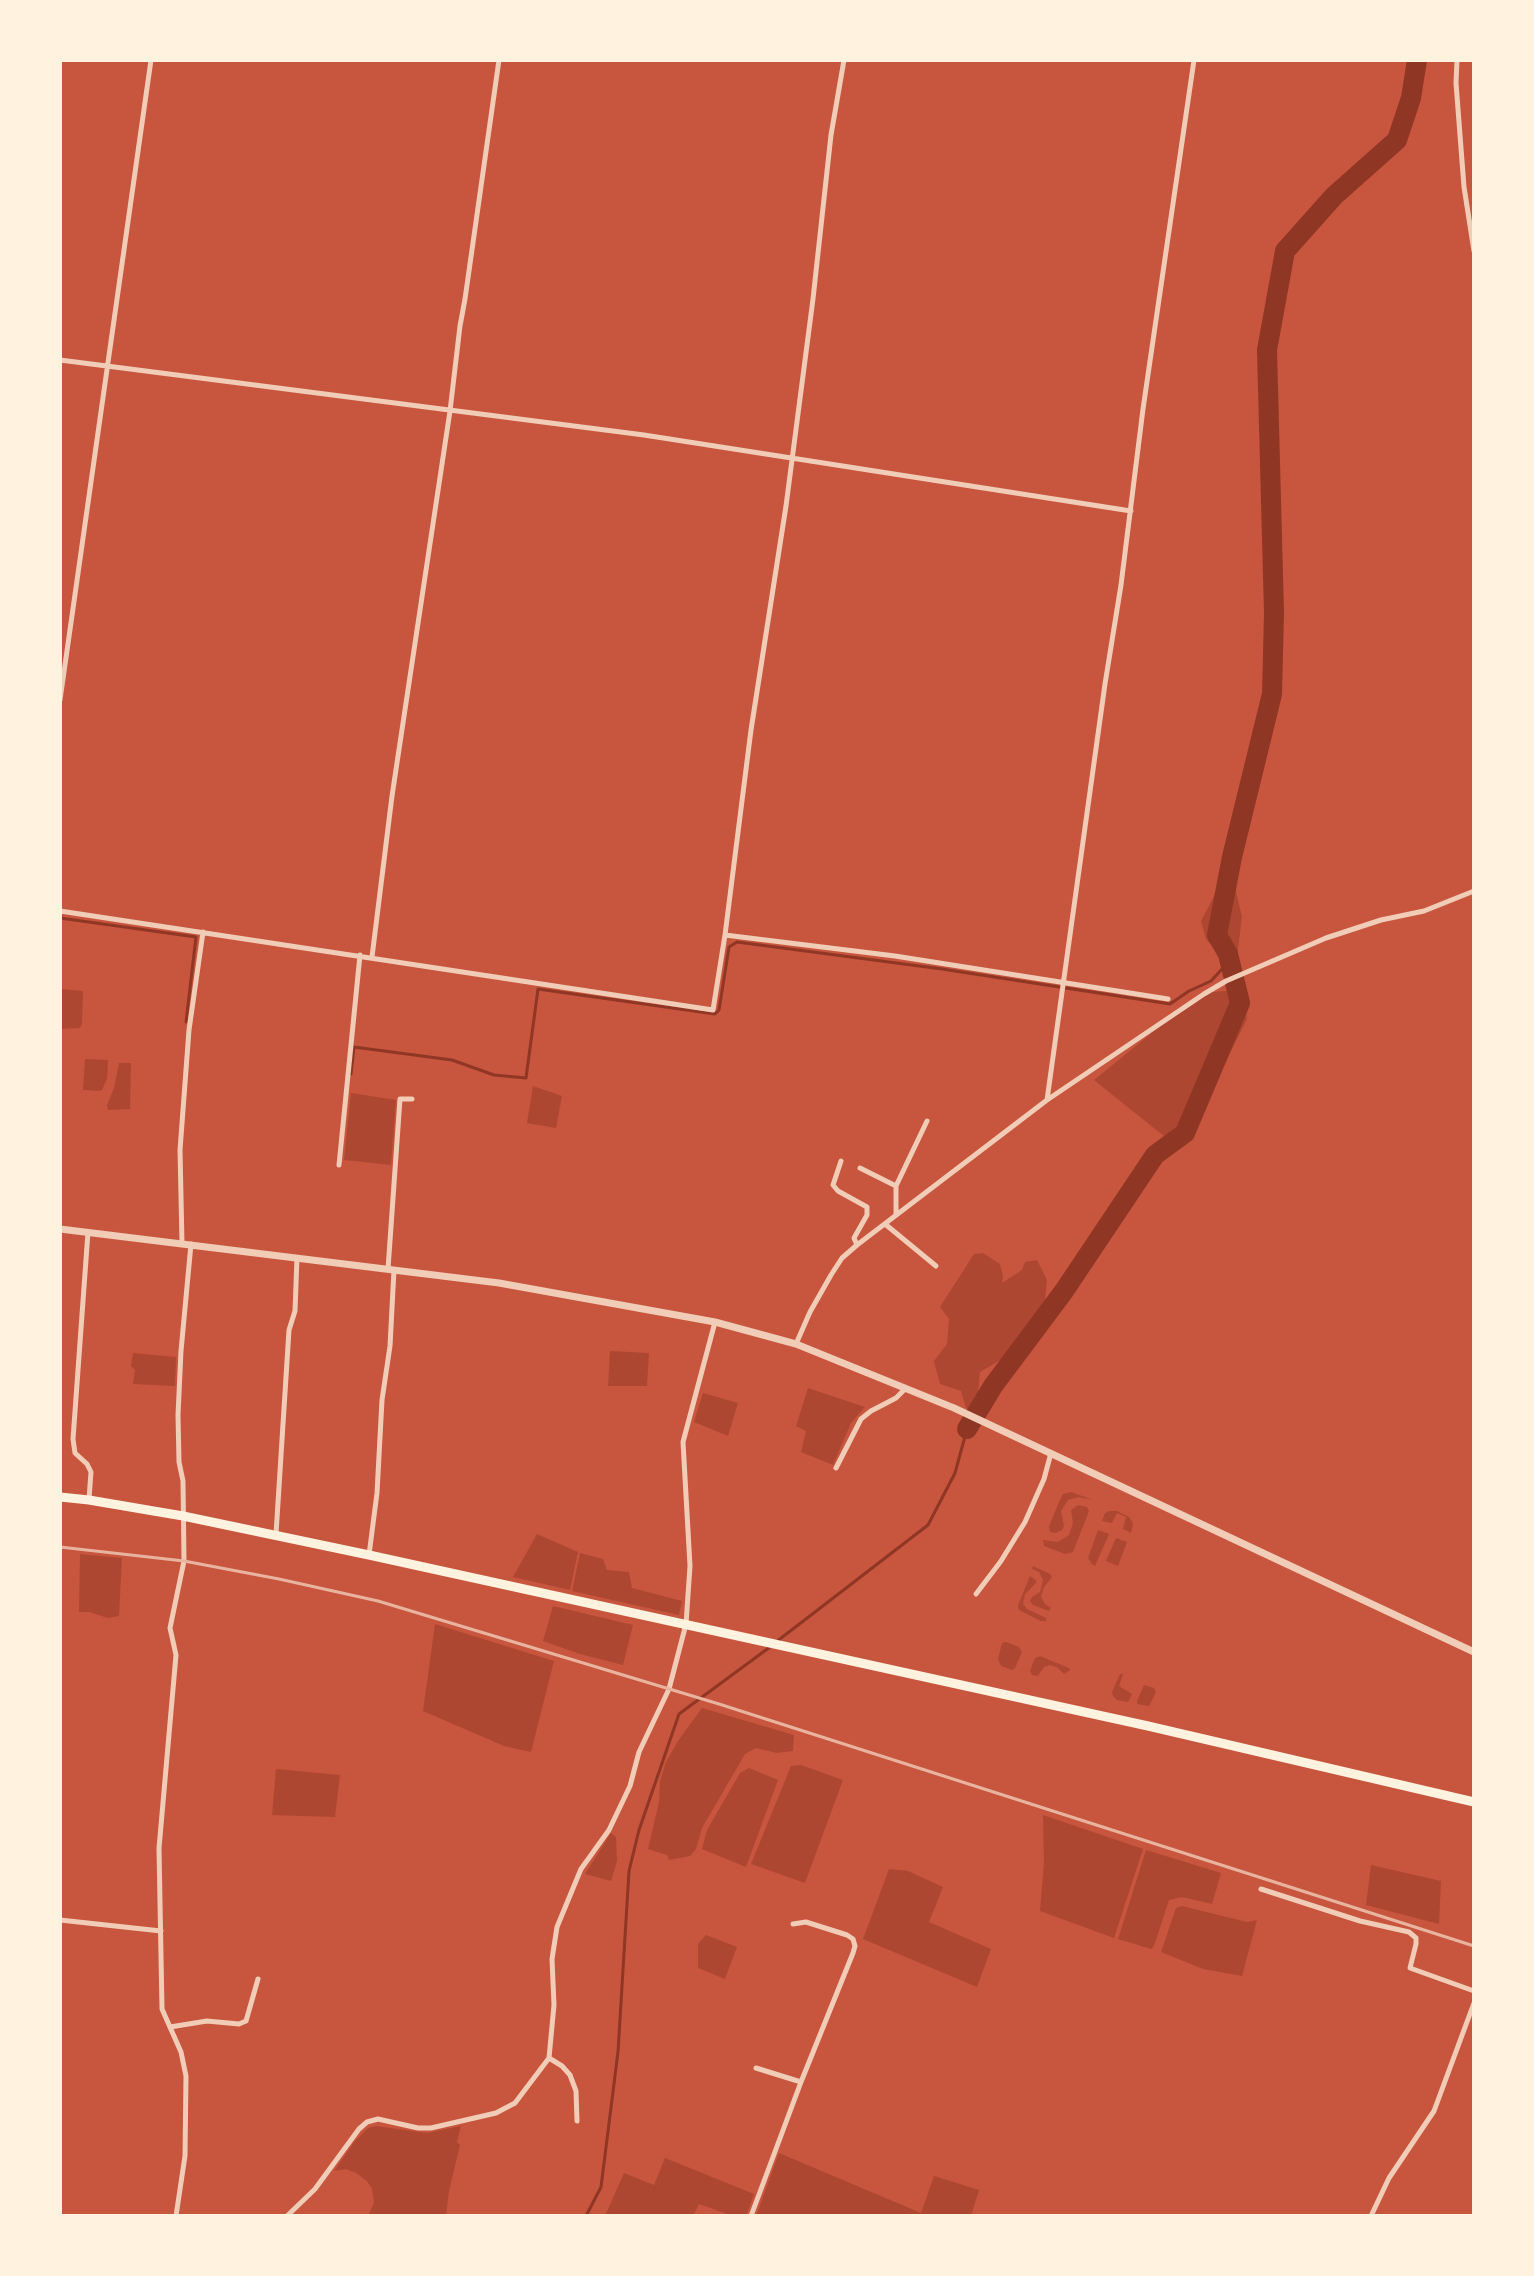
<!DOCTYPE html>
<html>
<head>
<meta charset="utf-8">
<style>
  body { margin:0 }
  #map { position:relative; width:1534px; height:2276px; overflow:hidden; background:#c8553d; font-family:Raleway,sans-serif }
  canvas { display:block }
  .frame { position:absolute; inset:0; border:62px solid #fff3e0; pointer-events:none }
</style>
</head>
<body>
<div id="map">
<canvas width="1534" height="2276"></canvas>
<div class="frame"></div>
</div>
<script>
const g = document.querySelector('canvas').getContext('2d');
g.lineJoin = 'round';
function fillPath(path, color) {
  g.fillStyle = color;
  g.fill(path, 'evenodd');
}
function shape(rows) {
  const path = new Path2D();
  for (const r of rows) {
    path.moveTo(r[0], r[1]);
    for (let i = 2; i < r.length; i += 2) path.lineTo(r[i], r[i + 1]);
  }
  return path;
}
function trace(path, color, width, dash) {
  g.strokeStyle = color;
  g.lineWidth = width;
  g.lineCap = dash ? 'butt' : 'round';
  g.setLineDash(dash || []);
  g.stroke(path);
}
fillPath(shape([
  [1230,866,1242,917,1236,964,1247,1019,1196,1121,1165,1137,1094,1080,1201,993,1236,990,1228,965,1206,939,1201,921],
  [60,989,83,991,82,1024,80,1028,60,1029],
  [85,1059,108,1060,107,1079,102,1090,99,1091,83,1090],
  [119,1063,131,1063,130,1109,108,1110,107,1105,114,1088],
  [533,1086,562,1096,556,1128,527,1123],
  [351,1093,396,1100,391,1165,344,1160],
  [983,1253,1000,1264,1003,1276,1002,1283,1022,1270,1025,1262,1037,1260,1047,1280,1045,1300,1009,1355,980,1372,978,1393,975,1403,970,1409,966,1408,961,1391,940,1384,934,1361,947,1344,949,1319,940,1307,974,1254],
  [610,1351,649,1353,647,1386,608,1386],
  [133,1353,176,1357,175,1386,133,1384,135,1370,131,1366],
  [808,1388,865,1407,851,1423,833,1465,801,1452,806,1431,796,1426],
  [703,1393,738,1403,728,1436,694,1422],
  [1071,1492,1093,1500,1079,1497,1068,1500,1061,1511,1064,1526,1062,1530,1056,1533,1050,1532,1049,1526,1060,1500,1063,1494],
  [1078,1505,1087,1507,1089,1511,1073,1552,1065,1554,1044,1546,1043,1540,1058,1542,1069,1535,1073,1523,1071,1510],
  [1110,1511,1117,1511,1129,1517,1133,1523,1131,1533,1123,1529,1126,1517,1117,1513,1112,1523,1102,1521,1105,1513],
  [1098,1530,1109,1534,1095,1566,1092,1564,1088,1558],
  [537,1534,578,1552,570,1590,513,1577],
  [1116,1538,1127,1542,1118,1566,1106,1561],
  [580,1553,603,1559,607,1570,629,1572,632,1588,682,1601,679,1615,572,1591],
  [80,1554,122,1558,119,1616,108,1618,89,1612,79,1612],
  [1033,1566,1050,1574,1052,1577,1044,1587,1041,1597,1045,1604,1051,1608,1049,1611,1033,1605,1030,1601,1032,1597,1040,1592,1043,1580,1039,1572,1032,1569],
  [1030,1576,1036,1580,1036,1583,1025,1594,1023,1604,1027,1609,1046,1618,1046,1621,1041,1621,1019,1610,1018,1605],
  [553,1606,633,1625,623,1665,580,1654,543,1641],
  [435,1624,554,1661,531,1752,504,1746,423,1711],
  [1006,1642,1019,1647,1022,1652,1015,1668,1012,1670,1001,1666,998,1659,1002,1643],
  [1040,1656,1069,1668,1070,1670,1064,1674,1057,1667,1050,1665,1044,1667,1038,1676,1032,1675,1030,1671,1035,1658],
  [1120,1674,1123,1674,1119,1686,1132,1694,1128,1702,1117,1700,1113,1696,1112,1692],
  [1144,1685,1154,1688,1156,1692,1149,1706,1137,1704,1137,1701],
  [702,1708,794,1735,793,1751,777,1753,756,1748,745,1754,702,1828,696,1849,690,1856,669,1860,667,1855,648,1849,659,1802,660,1781,666,1762,678,1741],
  [801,1765,843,1780,805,1883,751,1864,791,1766],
  [749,1768,778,1780,746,1867,702,1849,707,1830,740,1773],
  [276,1769,340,1775,335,1817,272,1815],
  [1043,1815,1143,1849,1114,1938,1040,1911,1044,1863],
  [611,1833,616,1837,617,1861,611,1881,585,1874],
  [1146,1850,1221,1873,1212,1904,1182,1897,1169,1900,1154,1946,1151,1949,1118,1939],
  [1371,1865,1441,1881,1439,1924,1366,1905],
  [889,1869,908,1871,943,1887,929,1922,991,1949,977,1987,863,1939],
  [1182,1906,1247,1922,1257,1920,1242,1976,1203,1969,1161,1952,1176,1908],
  [706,1935,737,1947,725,1979,698,1968,698,1944],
  [376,2126,427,2133,461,2126,457,2142,460,2145,449,2191,446,2216,368,2216,374,2203,372,2189,367,2181,356,2173,346,2169,334,2171,355,2141,368,2128],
  [779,2153,921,2213,934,2176,979,2190,971,2216,756,2216],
  [665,2158,754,2194,746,2216,733,2216,699,2204,693,2216,605,2216,624,2173,654,2185]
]), '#ae4732');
trace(shape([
  [60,918,196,937,186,1022],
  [351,1074,354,1047,452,1060,494,1075,526,1078,538,989,715,1014,719,1010,729,947,737,942,942,969,1170,1004,1189,991,1211,981,1222,969],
  [776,1642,928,1525,955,1473,967,1429],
  [586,2216,601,2187,618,2052,629,1871,639,1830,679,1714,770,1647]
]), '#8f3625', 3);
trace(shape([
  [967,1429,993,1386,1064,1291,1155,1155,1185,1133,1240,1003,1228,954,1217,935,1232,857,1272,694,1274,613,1267,350,1285,251,1334,196,1397,140,1411,98,1417,60]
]), '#8f3625', 20);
trace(shape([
  [1457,60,1456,83,1464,187,1474,251],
  [60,360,644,435,1131,511],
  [60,700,151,60],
  [60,911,713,1010,725,935,895,956,1168,999],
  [725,935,751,730,786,506,813,299,831,135,844,60],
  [372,957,392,796,450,411,460,326,465,299,499,60],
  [1047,1100,1105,684,1121,585,1143,409,1194,60],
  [841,1161,833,1185,838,1191,867,1207,867,1215,854,1238,857,1245],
  [339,1165,360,955],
  [860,1168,896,1186],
  [896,1215,896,1186,927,1121],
  [885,1224,936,1266],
  [88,1232,73,1439,75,1453,87,1464,91,1472,89,1499],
  [182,1243,180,1150,189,1030,203,932],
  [388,1269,400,1099,412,1099],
  [796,1344,810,1312,831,1275,842,1258,857,1245,1047,1100,1204,994,1226,981,1326,938,1381,920,1424,911,1474,891],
  [836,1468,861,1419,871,1411,896,1398,906,1388],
  [276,1534,289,1330,295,1311,297,1258],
  [369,1555,377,1493,382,1400,390,1346,394,1270],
  [976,1594,1001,1561,1025,1522,1044,1479,1051,1453],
  [1261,1889,1360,1921,1409,1932,1416,1938,1416,1944,1410,1968,1474,1991],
  [60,1920,161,1931],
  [170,2027,207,2021,239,2024,246,2021,258,1979],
  [549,2058,562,2066,570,2075,576,2091,577,2121],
  [756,2068,801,2082,853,1953,855,1946,853,1939,847,1935,806,1922,793,1924],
  [176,2216,185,2156,186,2076,181,2052,162,2009,159,1848,176,1655,170,1628,184,1561,183,1481,179,1462,178,1415,181,1351,191,1244],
  [287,2216,315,2189,359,2129,367,2122,378,2119,418,2128,431,2128,496,2113,515,2103,549,2058,554,2005,552,1959,557,1927,581,1869,609,1830,630,1786,639,1752,669,1689,686,1624,690,1566,683,1442,715,1322],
  [751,2216,801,2082],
  [1371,2216,1389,2178,1434,2111,1474,2003]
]), '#f1ccb7', 5);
trace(shape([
  [60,1229,499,1283,715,1322,796,1344,954,1408,1474,1652]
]), '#f1ccb7', 7);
trace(shape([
  [60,1497,89,1500,183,1516,369,1555,1148,1726,1474,1802]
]), '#fff3e0', 9);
trace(shape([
  [60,1547,184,1561,279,1579,378,1601,719,1704,1474,1946]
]), '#e9b49f', 3);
</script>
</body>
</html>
